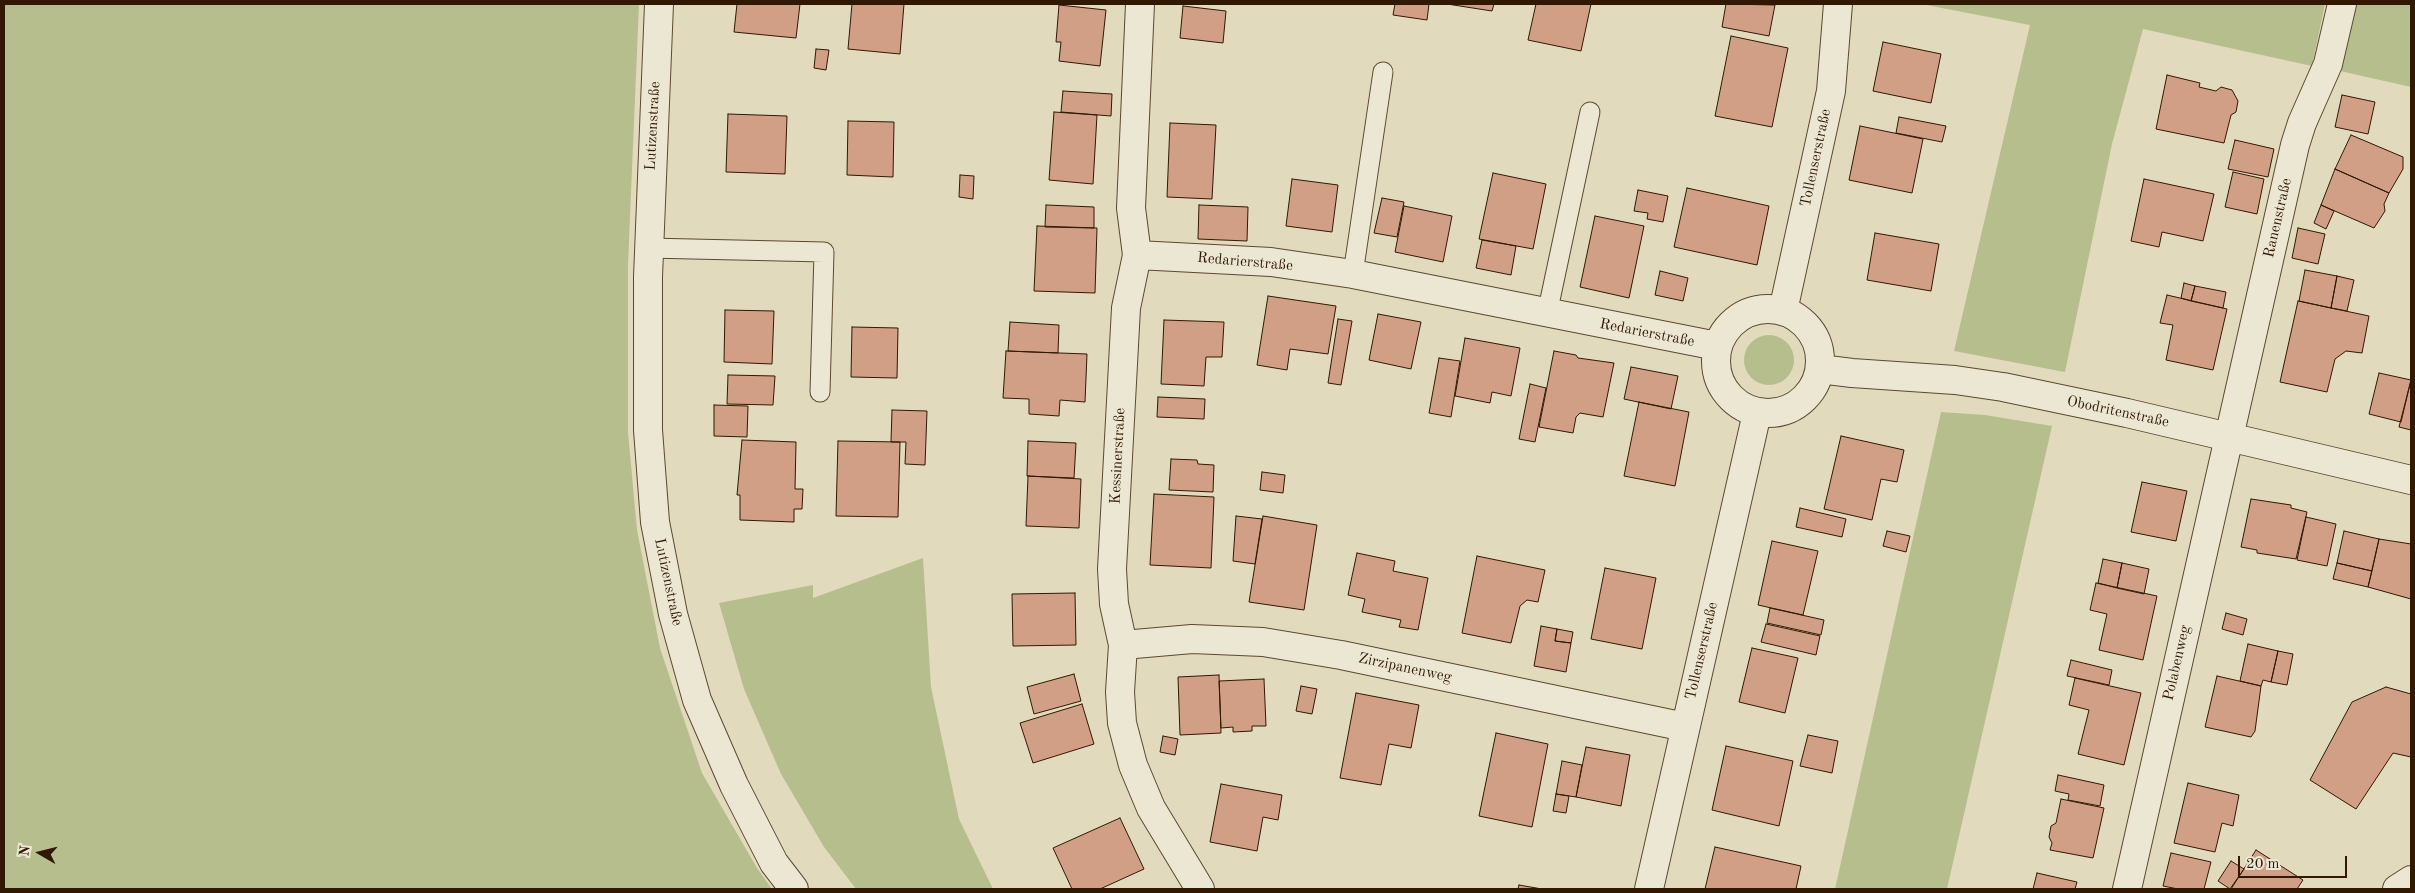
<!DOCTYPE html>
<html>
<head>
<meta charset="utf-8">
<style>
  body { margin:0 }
  #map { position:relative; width:2415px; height:893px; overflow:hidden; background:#e2dabc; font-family:"Old Standard TT",serif }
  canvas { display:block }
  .frame { position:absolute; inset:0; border:5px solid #311803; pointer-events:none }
  .north { position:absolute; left:15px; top:828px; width:50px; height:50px; -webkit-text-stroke:4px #ece7d3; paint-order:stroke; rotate:278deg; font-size:14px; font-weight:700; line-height:20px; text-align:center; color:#311803 }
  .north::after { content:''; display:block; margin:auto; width:18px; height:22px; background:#311803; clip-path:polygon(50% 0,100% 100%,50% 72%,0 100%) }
  .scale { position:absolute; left:2238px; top:856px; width:109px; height:22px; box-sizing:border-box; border:2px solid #311803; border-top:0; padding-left:6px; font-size:15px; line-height:18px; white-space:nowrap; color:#311803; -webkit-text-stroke:4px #ece7d3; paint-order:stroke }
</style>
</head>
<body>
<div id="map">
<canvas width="2415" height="893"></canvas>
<div class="frame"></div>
<div class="north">N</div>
<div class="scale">20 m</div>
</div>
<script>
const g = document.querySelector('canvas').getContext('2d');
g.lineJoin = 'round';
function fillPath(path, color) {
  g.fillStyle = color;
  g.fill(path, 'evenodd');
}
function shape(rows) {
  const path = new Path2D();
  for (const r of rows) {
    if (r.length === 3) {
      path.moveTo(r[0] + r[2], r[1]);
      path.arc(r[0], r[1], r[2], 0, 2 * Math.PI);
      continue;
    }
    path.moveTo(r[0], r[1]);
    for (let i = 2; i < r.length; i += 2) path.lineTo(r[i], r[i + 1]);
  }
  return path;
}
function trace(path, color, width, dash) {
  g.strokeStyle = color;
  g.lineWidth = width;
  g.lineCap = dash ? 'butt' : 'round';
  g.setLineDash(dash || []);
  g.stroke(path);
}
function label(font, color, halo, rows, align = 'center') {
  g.font = font + ' "Old Standard TT",serif';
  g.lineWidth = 4.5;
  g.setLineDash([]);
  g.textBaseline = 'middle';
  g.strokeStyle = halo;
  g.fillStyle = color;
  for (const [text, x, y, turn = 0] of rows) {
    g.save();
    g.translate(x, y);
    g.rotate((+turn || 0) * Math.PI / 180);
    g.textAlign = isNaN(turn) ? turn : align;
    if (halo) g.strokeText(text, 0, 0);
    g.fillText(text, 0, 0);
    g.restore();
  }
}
fillPath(shape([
  [4,4,639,4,628,264,628,432,637,530,660,648,702,773,757,868,772,889,4,889],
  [1921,4,2325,4,2312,66,2143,29,2112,144,2065,372,1954,351,2030,25],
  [2354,4,2411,4,2411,87,2340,71],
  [1769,360,25],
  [1941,412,1985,415,2052,426,1947,889,1835,889],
  [923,558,931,687,959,819,993,889,856,889,824,847,781,774,744,689,719,603,813,585,813,598]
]), '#b7be8e');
const building = shape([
  [737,4,800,4,796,38,734,32,737,4],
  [852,4,904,4,900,54,848,49,852,4],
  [1395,4,1429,4,1427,20,1393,15,1395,4],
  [1447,4,1494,4,1492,11,1447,4],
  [1536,4,1591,4,1581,51,1528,40,1536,4],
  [1726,4,1775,5,1769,36,1722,27,1726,4],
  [1059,5,1106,10,1100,66,1059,61,1061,42,1056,42,1059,5],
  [1183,6,1226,11,1223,43,1180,38,1183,6],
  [1731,36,1788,48,1772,127,1715,116,1731,36],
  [1883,42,1941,54,1931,103,1873,91,1883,42],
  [816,49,829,50,826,70,814,68,816,49],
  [2167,75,2200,83,2199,87,2216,91,2221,87,2232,90,2238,101,2236,112,2231,115,2224,143,2156,129,2167,75],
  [1063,91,1112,94,1111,116,1061,112,1063,91],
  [2342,95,2375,102,2368,134,2335,127,2342,95],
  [1054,112,1097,115,1093,184,1049,180,1054,112],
  [728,114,787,116,785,174,726,172,728,114],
  [1899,117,1946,126,1942,142,1896,133,1899,117],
  [848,121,894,122,893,177,847,175,848,121],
  [1170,123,1216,125,1212,199,1167,197,1170,123],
  [1860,126,1923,139,1912,193,1849,180,1860,126],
  [2351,135,2403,157,2403,169,2389,193,2335,169,2351,135],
  [2235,140,2274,149,2268,177,2228,169,2235,140],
  [2335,169,2389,193,2384,204,2385,211,2374,228,2321,205,2335,169],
  [2233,172,2264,179,2257,214,2225,207,2233,172],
  [1493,173,1546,184,1533,249,1479,239,1493,173],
  [960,175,974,176,973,199,959,197,960,175],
  [1292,179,1338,185,1332,232,1286,226,1292,179],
  [2144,179,2214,194,2203,241,2162,232,2159,247,2131,241,2144,179],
  [1687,188,1769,206,1757,265,1674,247,1687,188],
  [1638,190,1668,196,1663,222,1647,219,1648,213,1634,211,1638,190],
  [1382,198,1404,202,1397,237,1374,233,1382,198],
  [1046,205,1094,207,1094,228,1045,227,1046,205],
  [1199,205,1248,207,1247,241,1198,239,1199,205],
  [2321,205,2334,211,2326,229,2314,223,2321,205],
  [1404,206,1452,216,1443,262,1395,252,1404,206],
  [1595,216,1644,226,1629,298,1580,287,1595,216],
  [1037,226,1097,228,1095,293,1034,291,1037,226],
  [2298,228,2325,234,2318,264,2292,258,2298,228],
  [1875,233,1939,244,1931,291,1867,280,1875,233],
  [1482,240,1516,246,1511,275,1476,268,1482,240],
  [2305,270,2337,276,2331,308,2299,301,2305,270],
  [1660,271,1688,278,1683,301,1655,295,1660,271],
  [2337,276,2354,280,2347,311,2331,308,2337,276],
  [2184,283,2195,286,2191,301,2181,298,2184,283],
  [2195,286,2226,292,2223,308,2191,301,2195,286],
  [2167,295,2227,309,2213,370,2166,360,2173,325,2160,323,2167,295],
  [1268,296,1336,306,1328,354,1290,349,1287,370,1257,365,1268,296],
  [2298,301,2369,316,2362,353,2346,351,2335,359,2327,392,2280,382,2298,301],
  [725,310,774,311,772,364,724,362,725,310],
  [1378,314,1421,322,1411,369,1369,360,1378,314],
  [1338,319,1352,321,1341,385,1328,383,1338,319],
  [1164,320,1224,322,1222,357,1206,357,1204,386,1161,384,1164,320],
  [1010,322,1059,325,1058,353,1008,351,1010,322],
  [852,327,898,328,897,378,851,377,852,327],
  [1465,338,1520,348,1511,396,1492,392,1490,403,1455,396,1465,338],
  [1006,351,1087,354,1085,402,1060,400,1059,416,1029,414,1029,399,1003,398,1006,351],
  [1554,351,1576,355,1578,358,1614,363,1603,417,1580,413,1576,417,1573,433,1539,427,1554,351],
  [1439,358,1460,361,1451,417,1429,413,1439,358],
  [1631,367,1678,376,1671,409,1624,399,1631,367],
  [2379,373,2411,380,2401,422,2369,414,2379,373],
  [728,375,775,376,773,405,727,404,728,375],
  [2411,380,2411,430,2399,427,2411,380],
  [1530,384,1546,388,1535,442,1519,439,1530,384],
  [1158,397,1205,399,1204,419,1157,417,1158,397],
  [1639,402,1689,412,1675,486,1624,476,1639,402],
  [714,405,748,406,747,437,714,436,714,405],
  [892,410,927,411,925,465,905,464,906,442,891,442,892,410],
  [1841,436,1904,450,1897,482,1881,479,1872,520,1824,509,1841,436],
  [742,440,796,442,795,489,803,489,802,509,794,509,794,522,740,520,740,495,737,495,742,440],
  [838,441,900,442,898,517,836,516,838,441],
  [1028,441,1076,443,1074,478,1027,476,1028,441],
  [1171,459,1197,460,1198,464,1214,465,1213,492,1169,490,1171,459],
  [1262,472,1285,475,1283,493,1260,490,1262,472],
  [1028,476,1081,479,1079,528,1026,526,1028,476],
  [2142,482,2187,491,2176,541,2131,532,2142,482],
  [1154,494,1214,497,1211,568,1150,565,1154,494],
  [2251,499,2291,505,2291,508,2307,512,2296,559,2257,553,2257,550,2241,547,2251,499],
  [1800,508,1846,519,1842,537,1796,527,1800,508],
  [1236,516,1262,519,1255,564,1233,561,1236,516],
  [1263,516,1317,525,1304,610,1249,602,1263,516],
  [2306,517,2336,524,2327,566,2297,560,2306,517],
  [1887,531,1910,536,1906,552,1883,546,1887,531],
  [2344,531,2379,539,2372,571,2337,563,2344,531],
  [2379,539,2411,544,2411,599,2368,587,2379,539],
  [1772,541,1818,551,1803,615,1758,605,1772,541],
  [1357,553,1395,561,1393,571,1428,578,1418,630,1399,627,1401,620,1362,612,1365,599,1348,595,1357,553],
  [1477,556,1545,570,1538,602,1527,600,1520,606,1511,643,1462,633,1477,556],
  [2103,559,2122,563,2117,588,2098,583,2103,559],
  [2122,563,2149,569,2144,594,2117,588,2122,563],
  [2337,563,2372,571,2368,587,2333,579,2337,563],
  [1605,568,1656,578,1642,649,1591,639,1605,568],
  [2096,583,2157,596,2143,660,2099,650,2107,614,2090,610,2096,583],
  [1075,593,1076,645,1013,646,1012,594,1075,593],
  [1770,608,1824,620,1821,635,1767,623,1770,608],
  [2226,613,2247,619,2243,635,2222,629,2226,613],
  [1766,624,1820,636,1816,655,1761,642,1766,624],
  [1541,626,1557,629,1555,641,1571,643,1566,672,1534,666,1541,626],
  [1557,629,1573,632,1571,643,1555,641,1557,629],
  [2248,644,2278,651,2271,682,2263,680,2261,686,2240,681,2248,644],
  [1752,648,1798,658,1785,713,1739,702,1752,648],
  [2278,651,2293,654,2287,685,2271,682,2278,651],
  [2071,660,2112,670,2109,685,2067,676,2071,660],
  [1074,674,1081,701,1034,714,1027,687,1074,674],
  [1219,675,1221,733,1180,735,1178,677,1219,675],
  [2217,676,2261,686,2255,731,2251,737,2205,727,2217,676],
  [2075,678,2141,693,2124,765,2078,754,2089,710,2069,705,2075,678],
  [1264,679,1266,726,1252,726,1252,731,1233,732,1233,727,1221,728,1219,681,1264,679],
  [1301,686,1317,689,1312,714,1296,711,1301,686],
  [2386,687,2411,694,2411,757,2393,753,2356,809,2310,780,2352,702,2386,687],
  [1356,693,1419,705,1411,748,1389,744,1381,785,1340,778,1356,693],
  [1082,704,1094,744,1033,763,1020,723,1082,704],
  [1496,733,1548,744,1532,827,1479,816,1496,733],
  [1808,735,1838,741,1832,773,1800,766,1808,735],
  [1163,736,1178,739,1175,755,1160,752,1163,736],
  [1726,746,1793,761,1779,826,1712,810,1726,746],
  [1586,747,1630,755,1621,806,1576,797,1586,747],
  [1562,761,1582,765,1576,797,1556,794,1562,761],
  [2058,775,2104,785,2100,806,2068,800,2069,794,2055,791,2058,775],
  [2188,783,2239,795,2233,826,2222,823,2215,852,2174,843,2188,783],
  [1221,784,1282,795,1278,820,1263,817,1257,851,1210,842,1221,784],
  [1556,794,1569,796,1566,813,1553,811,1556,794],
  [2061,799,2104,808,2093,858,2050,850,2052,843,2049,837,2051,826,2056,823,2061,799],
  [1120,818,1144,869,1100,889,1072,889,1053,848,1120,818],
  [1715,847,1801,866,1796,889,1705,889,1715,847],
  [2256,850,2303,880,2297,889,2231,889,2256,850],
  [2171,853,2211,862,2204,889,2178,889,2163,886,2171,853],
  [2231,861,2244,869,2230,889,2218,881,2231,861],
  [2037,873,2077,882,2075,889,2033,889,2037,873],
  [1519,885,1542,889,1518,889,1519,885]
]);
fillPath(building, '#d19f86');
trace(building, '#311803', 1);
const lane = shape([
  [648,248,824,252,820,392],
  [1353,274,1383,72],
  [1547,314,1590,112]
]);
const street = shape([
  [659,4,648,277,648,430,655,522,673,614,697,700,734,785,774,863,794,889],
  [1140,4,1131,208,1137,255,1126,308,1112,569,1114,604,1123,645,1120,692,1122,723,1133,765,1151,808,1200,889],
  [1137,255,1271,262,1353,274,1717,346],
  [1768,361,52],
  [1783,311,1831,91,1838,4],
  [1820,369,1852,373,1955,380,2003,387,2127,413,2411,480],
  [1123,645,1192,639,1263,642,1341,655,1685,727],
  [1649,889,1757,413],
  [2127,889,2295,145,2302,123,2328,64,2342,4],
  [2397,889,2411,880]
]);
trace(lane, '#5d4831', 21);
trace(street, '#5d4831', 30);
trace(lane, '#ece7d3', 19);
trace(street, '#ece7d3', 28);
label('15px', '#311803', '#ece7d3', [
  ["Lutizenstraße",653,126,-87],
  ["Tollenserstraße",1816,158,-78],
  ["Ranenstraße",2278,218,-77],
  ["Redarierstraße",1245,262,5],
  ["Redarierstraße",1647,333,11],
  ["Obodritenstraße",2118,412,12],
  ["Kessinerstraße",1118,456,-87],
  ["Lutizenstraße",668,582,78],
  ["Tollenserstraße",1702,651,-77],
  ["Polabenweg",2177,663,-77],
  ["Zirzipanenweg",1405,668,12]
]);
</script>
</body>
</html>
